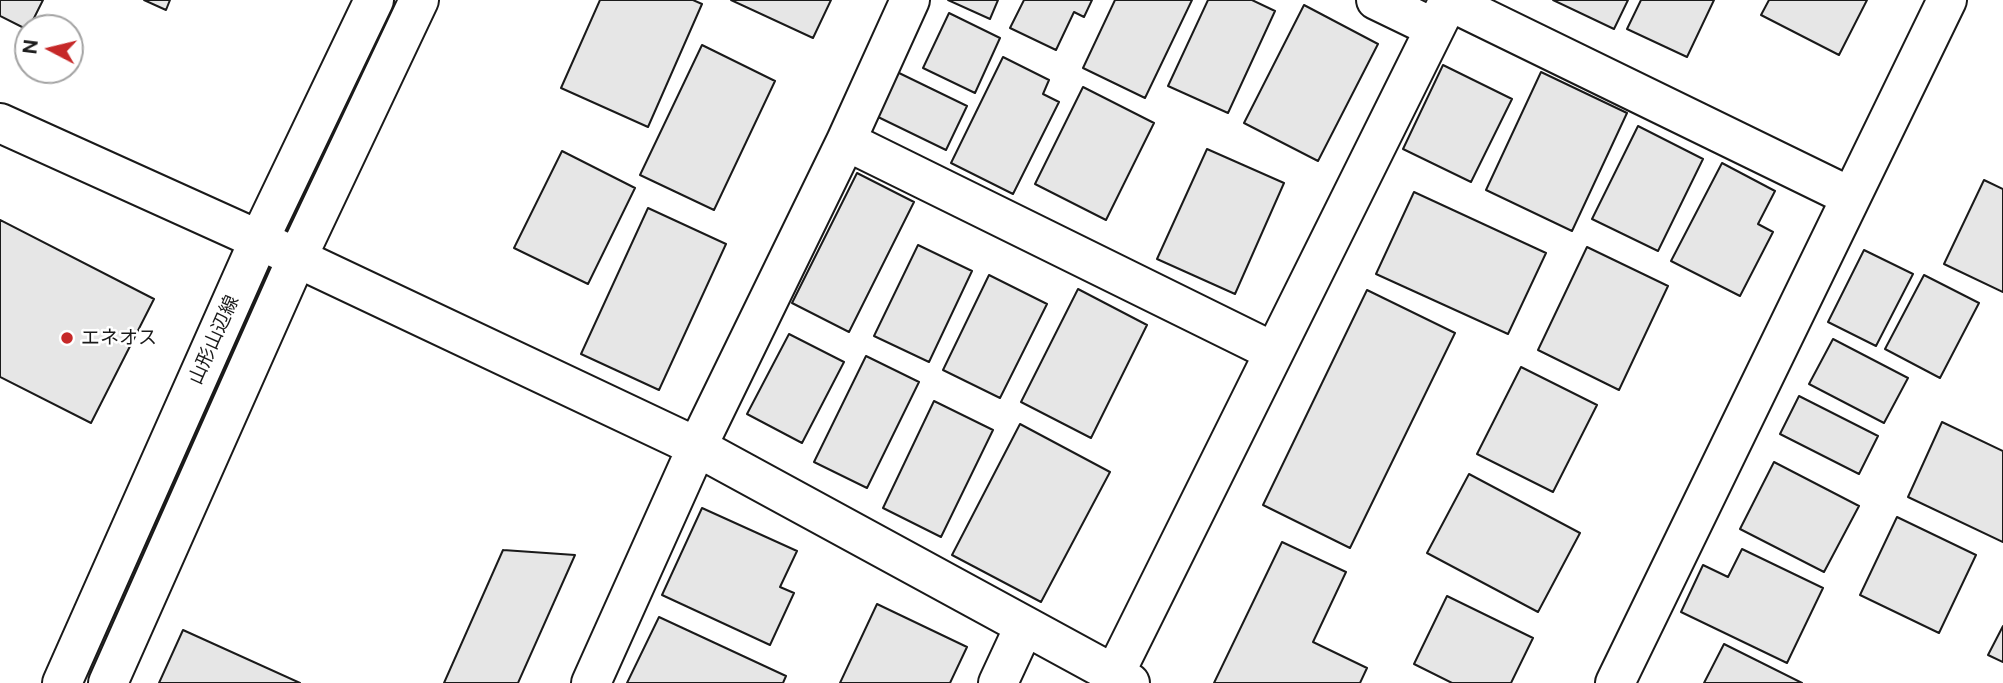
<!DOCTYPE html>
<html>
<head>
<meta charset="utf-8">
<style>
  body { margin:0 }
  #map { position:relative; width:2003px; height:683px; overflow:hidden; background:#fff; font-family:"Public Sans",sans-serif }
  canvas { display:block }
  .north { position:absolute; left:14px; top:14px; width:70px; height:70px; box-sizing:border-box; background:#fff; border:2px solid #a3a3a3; border-radius:50%; rotate:277deg; font-size:19px; font-weight:700; line-height:28px; text-align:center; color:#1a1a1a }
  .north::after { content:''; display:block; margin:auto; width:24px; height:32px; background:#c62828; clip-path:polygon(50% 0,100% 100%,50% 72%,0 100%) }
</style>
</head>
<body>
<div id="map">
<canvas width="2003" height="683"></canvas>
<div class="north">N</div>
</div>
<script>
const g = document.querySelector('canvas').getContext('2d');
g.lineJoin = 'round';
function fillPath(path, color) {
  g.fillStyle = color;
  g.fill(path, 'evenodd');
}
function shape(rows) {
  const path = new Path2D();
  for (const r of rows) {
    path.moveTo(r[0], r[1]);
    for (let i = 2; i < r.length; i += 2) path.lineTo(r[i], r[i + 1]);
  }
  return path;
}
function trace(path, color, width, dash) {
  g.strokeStyle = color;
  g.lineWidth = width;
  g.lineCap = dash ? 'butt' : 'round';
  g.setLineDash(dash || []);
  g.stroke(path);
}
function label(font, color, halo, rows, align = 'center') {
  g.font = font + ' "Public Sans","Noto Sans JP",sans-serif';
  g.lineWidth = 5;
  g.setLineDash([]);
  g.textBaseline = 'middle';
  g.strokeStyle = halo;
  g.fillStyle = color;
  for (const [text, x, y, turn = 0] of rows) {
    g.save();
    g.translate(x, y);
    g.rotate((+turn || 0) * Math.PI / 180);
    g.textAlign = isNaN(turn) ? turn : align;
    if (halo) g.strokeText(text, 0, 0);
    g.fillText(text, 0, 0);
    g.restore();
  }
}
const building = shape([
  [0,0,43,0,28,30,0,16,0,0],
  [144,0,170,0,166,10,144,0],
  [600,0,693,0,702,4,648,127,561,88,600,0],
  [731,0,831,0,813,38,731,0],
  [948,0,998,0,990,19,948,0],
  [1024,0,1092,0,1084,17,1074,12,1056,50,1010,28,1024,0],
  [1115,0,1192,0,1145,98,1083,68,1115,0],
  [1208,0,1252,0,1275,11,1228,113,1168,86,1208,0],
  [1553,0,1628,0,1614,29,1553,0],
  [1641,0,1714,0,1687,57,1627,29,1641,0],
  [1769,0,1867,0,1839,55,1761,15,1769,0],
  [1304,5,1378,44,1318,161,1244,123,1304,5],
  [949,13,1000,38,975,93,923,68,949,13],
  [702,45,775,81,714,210,640,175,702,45],
  [1003,57,1049,80,1043,94,1059,102,1013,194,951,163,1003,57],
  [1443,65,1512,99,1471,182,1403,149,1443,65],
  [897,72,967,106,946,150,876,116,897,72],
  [1541,72,1627,113,1572,231,1486,190,1541,72],
  [1083,87,1154,123,1106,220,1035,184,1083,87],
  [1638,126,1703,159,1658,251,1592,219,1638,126],
  [1207,149,1284,183,1235,294,1157,259,1207,149],
  [562,151,635,188,588,284,514,248,562,151],
  [1722,163,1775,191,1758,224,1773,232,1740,296,1671,261,1722,163],
  [857,173,914,202,849,332,792,303,857,173],
  [1984,180,2003,189,2003,292,1944,264,1984,180],
  [1414,192,1546,253,1508,334,1376,274,1414,192],
  [648,208,726,244,659,390,581,354,648,208],
  [0,220,154,299,91,423,0,377,0,220],
  [918,245,972,271,929,362,874,336,918,245],
  [1587,247,1668,286,1619,390,1538,350,1587,247],
  [1864,250,1913,274,1876,346,1828,322,1864,250],
  [989,275,1047,304,1000,398,943,370,989,275],
  [1924,275,1979,303,1940,378,1885,349,1924,275],
  [1078,289,1147,325,1091,438,1021,402,1078,289],
  [1367,290,1455,333,1350,548,1263,505,1367,290],
  [789,334,844,362,802,443,747,414,789,334],
  [1833,339,1908,378,1884,423,1809,384,1833,339],
  [866,356,919,382,867,488,814,462,866,356],
  [1521,367,1597,405,1553,492,1477,454,1521,367],
  [1799,396,1878,436,1859,474,1780,434,1799,396],
  [934,401,993,430,941,537,883,508,934,401],
  [1942,422,2003,451,2003,542,1908,497,1942,422],
  [1020,424,1110,472,1041,602,952,555,1020,424],
  [1774,462,1859,506,1824,572,1740,529,1774,462],
  [1469,474,1580,533,1538,612,1427,553,1469,474],
  [702,508,797,551,780,587,794,593,770,645,662,595,702,508],
  [1897,517,1976,555,1939,633,1860,595,1897,517],
  [1282,542,1346,572,1313,642,1367,668,1360,683,1214,683,1282,542],
  [1742,549,1823,588,1787,663,1681,612,1703,565,1728,577,1742,549],
  [503,550,575,555,518,683,444,683,503,550],
  [1447,596,1533,638,1511,683,1452,683,1414,664,1447,596],
  [877,604,967,647,950,683,840,683,877,604],
  [659,617,786,676,783,683,627,683,659,617],
  [2003,626,2003,662,1988,655,2003,626],
  [183,630,300,683,159,683,183,630],
  [1724,644,1802,683,1704,683,1724,644]
]);
fillPath(building, '#e6e6e6');
trace(building, '#1a1a1a', 2);
const minor = shape([
  [1376,0,1434,28],
  [1449,1,1851,197],
  [0,123,259,240,697,447,1130,683],
  [846,141,1272,351],
  [1114,675,1449,0],
  [591,683,697,447,846,141,910,0],
  [998,683,1024,627],
  [1615,683,1947,0]
]);
const major = shape([
  [62,683,259,240,374,0],
  [108,683,296,260,419,0]
]);
trace(minor, '#1a1a1a', 42);
trace(major, '#1a1a1a', 42);
trace(minor, '#fff', 38);
trace(major, '#fff', 38);
for (const [x, y, r, color] of [
  [67,338,7,"#c62828"]
]) {
  const dot = new Path2D();
  dot.arc(x, y, r, 0, 2 * Math.PI);
  g.fillStyle = color;
  g.fill(dot);
  trace(dot, '#fff', 2.5);
}
label('19px', '#1a1a1a', '#fff', [
  ["エネオス",81,338]
], 'left');
label('19px', '#1a1a1a', '#fff', [
  ["山形山辺線",214,340,-66]
]);
</script>
</body>
</html>
